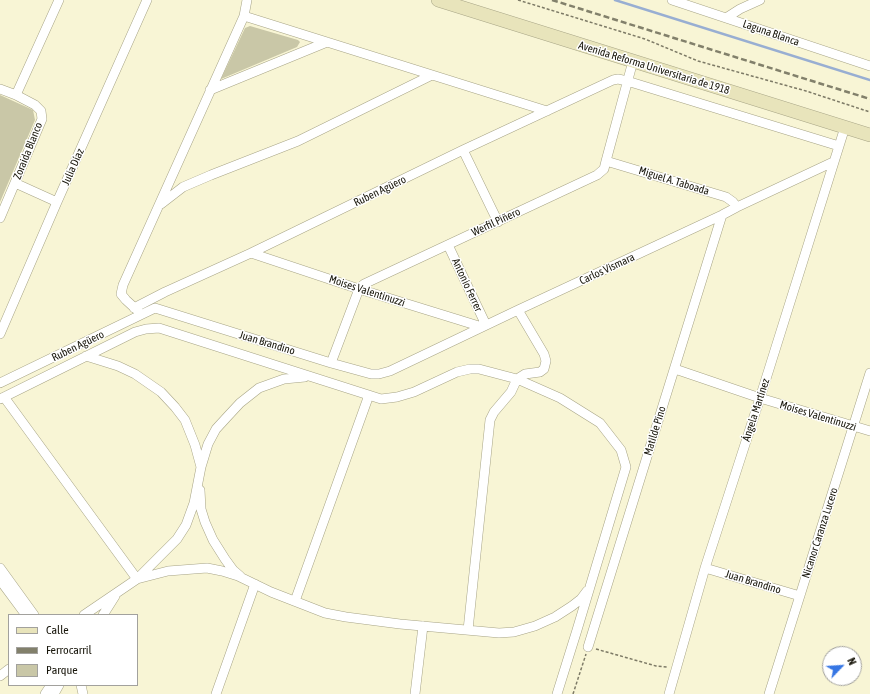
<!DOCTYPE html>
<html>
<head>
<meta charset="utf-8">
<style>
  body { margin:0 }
  #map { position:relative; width:870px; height:694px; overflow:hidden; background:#f8f5d5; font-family:"Asap Condensed",sans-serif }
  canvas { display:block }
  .legend { position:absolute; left:8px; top:614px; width:130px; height:72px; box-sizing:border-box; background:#fff; border:1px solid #a2a19d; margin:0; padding:5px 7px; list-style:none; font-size:12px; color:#17150a }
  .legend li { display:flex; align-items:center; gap:8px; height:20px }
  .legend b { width:20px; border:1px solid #a2a19d }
  .north { position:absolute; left:822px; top:646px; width:40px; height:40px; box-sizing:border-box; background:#fff; border:1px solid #a2a19d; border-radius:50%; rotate:65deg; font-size:11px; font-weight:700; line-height:16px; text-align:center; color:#17150a }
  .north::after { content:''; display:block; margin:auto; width:14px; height:18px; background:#3676e4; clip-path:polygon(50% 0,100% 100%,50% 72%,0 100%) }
</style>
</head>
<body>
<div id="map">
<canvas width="870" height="694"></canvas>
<ul class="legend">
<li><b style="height:5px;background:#e8e4bb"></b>Calle</li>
<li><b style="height:5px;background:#82806b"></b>Ferrocarril</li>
<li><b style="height:11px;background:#c9c7a7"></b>Parque</li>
</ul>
<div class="north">N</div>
</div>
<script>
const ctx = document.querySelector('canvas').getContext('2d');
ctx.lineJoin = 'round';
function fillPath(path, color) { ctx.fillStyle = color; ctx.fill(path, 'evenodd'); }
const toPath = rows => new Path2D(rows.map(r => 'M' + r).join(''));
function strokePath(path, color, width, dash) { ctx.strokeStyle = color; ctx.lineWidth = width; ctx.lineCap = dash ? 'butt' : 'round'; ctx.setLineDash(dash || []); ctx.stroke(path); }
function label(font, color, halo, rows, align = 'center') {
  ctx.font = font + ' "Asap Condensed",sans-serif'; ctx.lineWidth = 3; ctx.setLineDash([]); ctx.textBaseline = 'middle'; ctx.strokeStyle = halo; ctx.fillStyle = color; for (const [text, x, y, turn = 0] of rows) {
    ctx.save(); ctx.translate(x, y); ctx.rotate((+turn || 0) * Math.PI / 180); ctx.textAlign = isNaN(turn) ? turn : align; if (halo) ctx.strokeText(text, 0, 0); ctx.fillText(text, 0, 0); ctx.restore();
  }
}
fillPath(toPath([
  [250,26,298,40,300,42,297,47,221,79,245,28],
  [0,95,33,110,35,120,0,202]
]), '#c9c7a7');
strokePath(toPath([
  [615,0,870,80]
]), '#98aed2', 2.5);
const minor = toPath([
  [672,0,870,66],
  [244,16,547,111],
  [726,18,740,9,760,0],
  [0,89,16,95,35,105,41,111,42,119,0,218],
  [210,90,327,42],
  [16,95,59,0],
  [463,150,498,222],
  [606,161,726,197,733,202,737,207],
  [15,183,57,202],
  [161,204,183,187,211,175,298,141,432,75],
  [448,245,486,325],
  [251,253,359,289,482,327],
  [134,308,165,292,251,253,463,150,613,80,618,79,627,81,839,146],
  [138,311,126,300,121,294,123,285,244,16,247,0],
  [0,334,57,202,147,0],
  [86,356,118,366,135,374,161,392,175,407,185,420,195,445,201,467],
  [331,363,359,289,364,284,597,175,604,169,606,161,633,61],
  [675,369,760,398,870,431],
  [0,383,155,308,331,363,371,374,379,374,390,371,518,310,722,215,737,207,833,162],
  [4,397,137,579,168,571,207,568,222,571,238,576,271,592,325,613,346,617,400,624,499,633,514,632,535,626,555,617,572,606,581,599,587,591],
  [0,399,135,332,146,329,159,328,381,399,397,397,414,392,457,372,470,369,479,369,517,379,560,398,600,423,621,450,626,467,577,630,557,694],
  [200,490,201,509,205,522,213,540,225,559,233,570,240,576],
  [0,568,34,615],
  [705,568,800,596],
  [0,580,26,615],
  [295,601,369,395],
  [84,615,137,579,177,539,186,525,194,503,201,467,208,444,216,429,227,417,240,403,259,388,284,379,305,377],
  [103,615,115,596],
  [468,630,490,420,494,412,511,392,517,379,525,374,540,372,544,369,546,361,544,354,518,310],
  [588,647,722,215],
  [0,676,9,669],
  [81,685,83,694],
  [45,694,51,685],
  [54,694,59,685],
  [216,694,255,584],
  [415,694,423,626],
  [669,694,705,568,760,398,845,127],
  [769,694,870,373]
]);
const secondary = toPath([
  [438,0,870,135]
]);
strokePath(minor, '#a7a486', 10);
strokePath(secondary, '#a7a486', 14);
strokePath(toPath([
  [518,0,645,39,698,61,806,91,870,112],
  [596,649,656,666,668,667],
  [573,694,586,654]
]), '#7d7a66', 1.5, [3, 2]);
strokePath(minor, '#fff', 9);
strokePath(secondary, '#e8e4bb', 13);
strokePath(toPath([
  [552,0,870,99]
]), '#82806b', 2.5, [6, 3]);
label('11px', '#17150a', '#fff', [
  ["Laguna Blanca",771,33,19],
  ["Avenida Reforma Universitaria de 1918",654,68,17],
  ["Zoraida Blanco",28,151,-68],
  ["Julia Díaz",73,167,-66],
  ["Miguel A. Taboada",674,181,17],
  ["Ruben Agüero",380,191,-26],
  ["Werfil Piñero",496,222,-25],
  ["Carlos Vismara",607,269,-25],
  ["Antonio Ferrer",467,285,65],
  ["Moises Valentinuzzi",367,291,18],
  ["Juan Brandino",267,343,17],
  ["Ruben Agüero",78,346,-26],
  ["Ángela Martínez",756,410,-72],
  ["Moises Valentinuzzi",818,416,17],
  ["Matilde Pino",655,431,-73],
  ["Nicanor Caranza Lucero",820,533,-72],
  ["Juan Brandino",753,582,17]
]);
</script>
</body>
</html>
